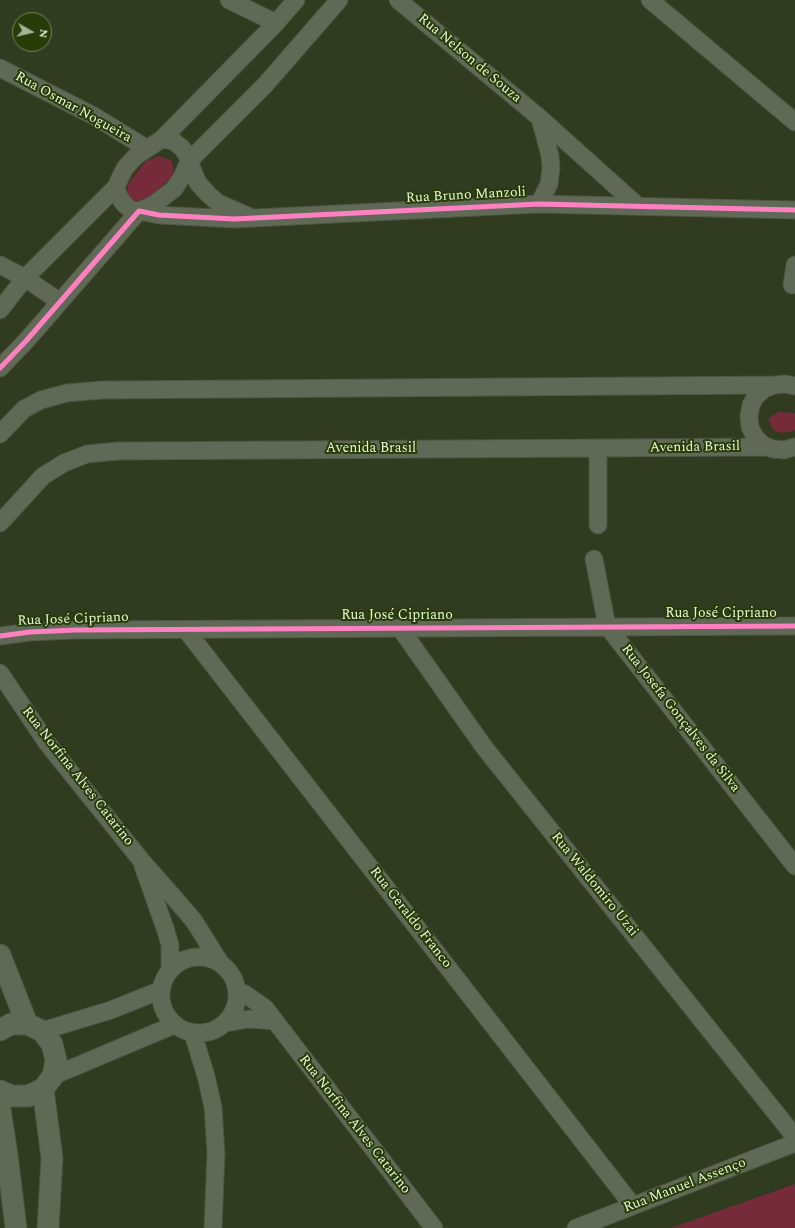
<!DOCTYPE html>
<html>
<head>
<meta charset="utf-8">
<style>
  body { margin:0 }
  #map { position:relative; width:795px; height:1228px; overflow:hidden; background:#303b20; font-family:Spectral,serif }
  canvas { display:block }
  .north { position:absolute; left:12px; top:12px; width:40px; height:40px; box-sizing:border-box; background:#273c08; border:1px solid #73865c; border-radius:50%; rotate:98deg; font-size:11px; font-weight:700; line-height:16px; text-align:center; color:#e6f4d9 }
  .north::after { content:''; display:block; margin:auto; width:14px; height:18px; background:#a6b398; clip-path:polygon(50% 0,100% 100%,50% 72%,0 100%) }
</style>
</head>
<body>
<div id="map">
<canvas width="795" height="1228"></canvas>
<div class="north">N</div>
</div>
<script>
const ctx = document.querySelector('canvas').getContext('2d');
ctx.lineJoin = 'round';
function fillPath(path, color) { ctx.fillStyle = color; ctx.fill(path, 'evenodd'); }
const toPath = rows => new Path2D(rows.map(r => 'M' + r).join(''));
function strokePath(path, color, width, dash) { ctx.strokeStyle = color; ctx.lineWidth = width; ctx.lineCap = dash ? 'butt' : 'round'; ctx.setLineDash(dash || []); ctx.stroke(path); }
function label(font, color, halo, rows, align = 'center') {
  ctx.font = font + ' Spectral,serif'; ctx.lineWidth = 4; ctx.setLineDash([]); ctx.textBaseline = 'middle'; ctx.strokeStyle = halo; ctx.fillStyle = color; for (const [text, x, y, turn = 0] of rows) {
    ctx.save(); ctx.translate(x, y); ctx.rotate((+turn || 0) * Math.PI / 180); ctx.textAlign = isNaN(turn) ? turn : align; if (halo) ctx.strokeText(text, 0, 0); ctx.fillText(text, 0, 0); ctx.restore();
  }
}
fillPath(toPath([
  [159,156,171,160,174,169,173,176,146,201,136,203,130,200,127,195,128,184,146,161],
  [778,412,795,413,795,429,794,431,781,433,773,430,768,419],
  [795,1184,795,1228,671,1228]
]), '#762b3b');
const minor = toPath([
  [229,0,276,23],
  [398,0,540,118,638,206],
  [650,0,795,122],
  [0,68,94,116,146,148],
  [162,139,173,141,181,147,186,153,189,161,182,177,174,189,153,205,139,211,131,210,125,205,119,197,116,187,120,178,125,168,136,156,162,139],
  [162,139,276,23,296,0],
  [539,204,549,184,551,168,550,156,540,118],
  [248,216,218,203,208,194,198,183,189,161,265,85,339,0],
  [0,265,25,278,60,302],
  [792,285,795,265],
  [0,310,25,278,116,187],
  [0,368,26,341,139,211,159,215,234,219,539,204,795,210],
  [795,386,785,384,774,385,764,389,756,396,751,405,749,416,750,427,755,437,763,445,773,449,784,450,795,447],
  [0,434,24,409,41,400,67,393,102,390,774,385],
  [598,449,598,525],
  [0,523,43,476,64,463,87,454,118,451,768,447],
  [594,559,607,626,795,866],
  [400,628,484,747,795,1137],
  [186,630,633,1206],
  [0,636,30,632,75,630,795,626],
  [0,673,47,743,141,860,177,901,194,921,221,964],
  [143,866,166,931,170,945,170,971],
  '161 995a38 38 0 1 1 76 0a38 38 0 1 1-76 0Z',
  [237,991,245,994,265,1008,434,1228],
  [226,1023,249,1019,275,1021],
  [42,1031,111,1010,161,990],
  [193,1034,206,1076,213,1107,216,1153,213,1228],
  [53,1076,174,1025],
  [576,1228,795,1143]
]);
const tertiary = toPath([
  [0,955,27,1024],
  [0,1030,11,1024,27,1024,42,1031,52,1044,56,1060,53,1076,43,1089,28,1096,12,1096,0,1091],
  [43,1089,52,1158,48,1228],
  [0,1109,7,1155,16,1228]
]);
strokePath(minor, '#4a543f', 19);
strokePath(tertiary, '#4a543f', 23);
strokePath(minor, '#606956', 17);
strokePath(tertiary, '#606956', 21);
strokePath(toPath([
  [0,368,26,341,139,211,159,215,234,219,539,204,795,210],
  [0,636,30,632,75,630,795,626]
]), '#ff80c0', 5);
label('14px', '#e6f4d9', '#273c08', [
  ["Rua Nelson de Souza",469,59,40],
  ["Rua Osmar Nogueira",73,108,29],
  ["Rua Bruno Manzoli",466,196,-3],
  ["Avenida Brasil",695,448,-1],
  ["Avenida Brasil",371,449],
  ["Rua José Cipriano",721,614],
  ["Rua José Cipriano",397,616],
  ["Rua José Cipriano",73,620,-2],
  ["Rua Josefa Gonçalves da Silva",680,719,52],
  ["Rua Norfina Alves Catarino",77,777,52],
  ["Rua Waldomiro Uzai",594,885,51],
  ["Rua Geraldo Franco",410,918,52],
  ["Rua Norfina Alves Catarino",354,1125,52],
  ["Rua Manuel Assenço",685,1186,-21]
]);
</script>
</body>
</html>
